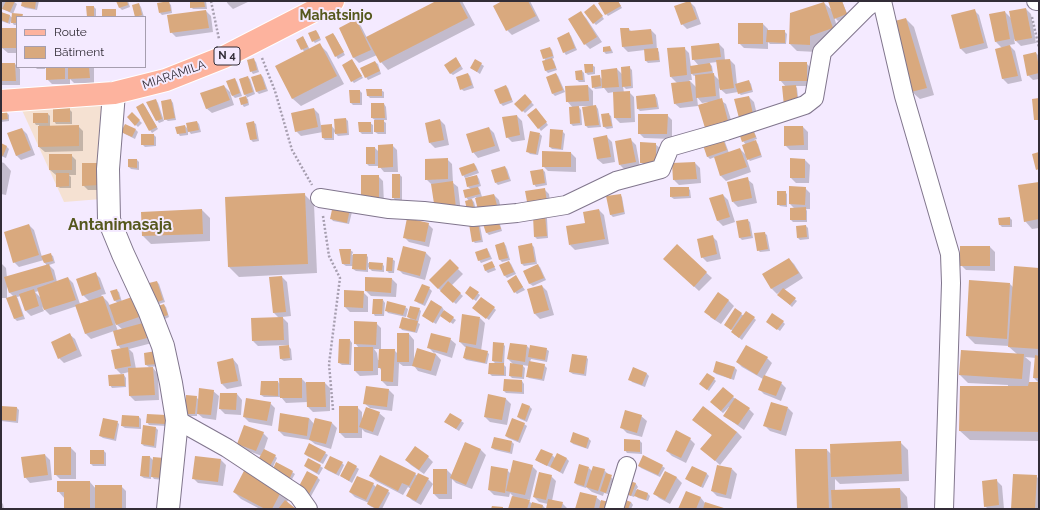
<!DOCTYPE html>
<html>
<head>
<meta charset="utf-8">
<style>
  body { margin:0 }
  #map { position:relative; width:1040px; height:510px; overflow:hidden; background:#f4eaff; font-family:Raleway,sans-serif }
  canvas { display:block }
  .frame { position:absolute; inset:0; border:2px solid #322d37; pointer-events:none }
  .legend { position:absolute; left:16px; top:16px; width:130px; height:52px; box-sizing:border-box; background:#f4eaff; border:1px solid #a69eaf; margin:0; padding:5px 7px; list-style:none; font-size:12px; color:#322d37 }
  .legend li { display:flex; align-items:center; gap:8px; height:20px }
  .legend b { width:20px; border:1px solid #a69eaf }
</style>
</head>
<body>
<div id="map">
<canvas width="1040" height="510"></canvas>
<div class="frame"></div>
<ul class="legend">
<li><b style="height:5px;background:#fdb39e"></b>Route</li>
<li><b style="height:11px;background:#d9a97e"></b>Bâtiment</li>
</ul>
</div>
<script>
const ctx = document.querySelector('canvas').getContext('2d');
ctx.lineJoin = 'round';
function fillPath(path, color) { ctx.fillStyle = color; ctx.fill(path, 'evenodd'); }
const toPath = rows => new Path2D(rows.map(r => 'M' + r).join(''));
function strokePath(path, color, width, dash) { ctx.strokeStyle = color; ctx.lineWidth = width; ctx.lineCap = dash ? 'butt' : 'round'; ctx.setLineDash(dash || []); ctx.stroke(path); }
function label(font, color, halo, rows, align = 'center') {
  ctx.font = font + ' Raleway,sans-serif'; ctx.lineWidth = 4; ctx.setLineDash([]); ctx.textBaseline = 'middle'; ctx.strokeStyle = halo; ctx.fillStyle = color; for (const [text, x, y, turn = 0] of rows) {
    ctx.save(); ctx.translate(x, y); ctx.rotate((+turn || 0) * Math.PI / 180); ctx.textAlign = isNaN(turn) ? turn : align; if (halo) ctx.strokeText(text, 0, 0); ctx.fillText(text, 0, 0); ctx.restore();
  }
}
fillPath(toPath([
  [101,102,101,199,64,202,21,108]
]), '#f5e1d2');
fillPath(toPath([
  [1,1,13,1,17,4,13,14,1,8],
  [23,1,39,1,37,10,25,8,22,6],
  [117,1,128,1,130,7,122,10,120,8],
  [191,1,206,1,207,9,193,9,191,7],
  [226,1,250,1,233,9,228,4],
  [438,1,462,1,475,25,388,70,381,62,377,55,359,63,354,58,340,28,356,21,361,26,367,38],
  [505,1,530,1,540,21,512,35,507,30],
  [604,1,618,1,622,8,608,16,606,14],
  [830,1,842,1,848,16,838,21,834,17,840,36,818,43,817,52,797,51,790,44,824,3,833,11],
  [168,2,171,5,172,13,162,15,160,13],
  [690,2,695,7,701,24,687,29,682,24],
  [139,4,141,7,144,17,137,17,136,16],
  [94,7,96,9,96,17,88,17],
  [596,8,604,19,596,25,594,23],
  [1026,9,1031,14,1036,43,1021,46,1014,39,1015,44,1009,45,1015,51,1022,81,1008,84,1003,79,1002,48,996,42,1005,12,1012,19],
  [974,10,979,15,988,48,966,54,961,49,953,16],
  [206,11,211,16,213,32,176,37,171,32],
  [1,12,10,16,13,18,22,15,24,17,17,17,17,25,14,25,11,21,10,24,1,21],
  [581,13,586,18,602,42,590,49,585,44],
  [906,19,914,27,934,95,920,99,912,92,892,23],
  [763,24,768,29,768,31,784,31,787,34,786,44,770,44,768,42,768,49,744,48,739,43],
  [17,29,17,53,8,53,2,48],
  [629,29,632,32,651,30,656,35,657,50,659,52,660,62,648,63,646,61,645,50,628,52,623,47],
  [316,31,318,33,321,40,315,43,313,41],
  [333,34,335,36,345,55,338,59,336,56],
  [569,34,571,36,577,50,566,55,564,52],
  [303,37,305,40,310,50,320,45,327,52,344,84,301,106,293,99,277,67,305,52,302,49],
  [719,44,724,49,725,60,730,60,735,65,737,85,749,81,751,84,753,92,741,95,738,92,726,94,719,88,720,100,726,104,733,126,709,102,702,103,697,97,698,106,680,108,674,103,677,83,671,77,684,48,689,53,691,67,699,66,693,59],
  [717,62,720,81,712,73,713,73,712,66,709,63],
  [691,73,694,76,696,75,697,88,689,80,692,80],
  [610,47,612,50,613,53,606,54,604,52],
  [550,48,552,50,554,58,552,59,554,61,557,70,548,73,546,71,543,62,546,61,544,58],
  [1036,53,1039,56,1039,79,1033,80,1028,75],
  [254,60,256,62,259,72,253,74,251,71],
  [475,60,484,66,480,74,471,68],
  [352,61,354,63,363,78,354,83,352,81],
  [458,61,463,69,453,75,450,73],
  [375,62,378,64,381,74,368,80,366,77],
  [806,63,811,68,811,86,795,86,797,88,799,106,786,87,780,80],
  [1,64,15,64,20,69,20,85,1,85],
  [592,65,595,67,595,74,588,75,586,73],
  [35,67,45,67,45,69,37,69],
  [47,67,94,67,94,83,74,83,70,79,70,84,52,84,47,79],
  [629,67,632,70,633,88,626,89,623,86,624,93,629,92,634,97,635,122,620,123,615,118,614,92,608,93,604,88,595,89,593,87,599,76,602,79,617,69,623,75],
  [582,71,584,73,585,82,579,82,577,80],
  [468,74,470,76,474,88,464,91,461,89],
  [556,74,558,76,565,92,555,96,553,94],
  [261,75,263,77,268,91,259,94,257,92,252,78],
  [247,77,250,79,255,94,246,98,248,99,249,105,244,107,242,104,240,99,247,97,245,95,240,79],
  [235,79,237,82,242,96,235,98,230,93,234,105,212,113,206,108,224,86,232,94],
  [506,86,508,88,513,102,503,106,501,104],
  [588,86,593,91,593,107,596,106,598,109,601,127,588,128,586,126,583,108,589,107,589,106,578,106,581,110,582,125,573,126,571,124,573,108,567,101],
  [367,90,381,90,384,92,384,98,370,98,368,96],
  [350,91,360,91,362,93,362,105,353,105,351,103],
  [655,95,657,98,659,109,640,111,638,109],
  [525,96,534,105,525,113,516,104],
  [749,97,754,102,758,119,745,122],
  [156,100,158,103,164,121,159,123,157,120],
  [171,100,173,103,176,120,168,121,165,119],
  [143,104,145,106,158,129,152,133,150,130],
  [384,104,386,107,387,120,382,120,386,123,386,134,378,134,375,132,375,120,372,118],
  [69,109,72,112,72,124,56,124,54,121],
  [314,109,319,114,321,126,331,125,335,130,346,119,348,121,349,135,338,136,334,132,334,140,325,140,323,138,323,132,301,136,296,131],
  [538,112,548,125,541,131,529,115],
  [1,113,7,113,9,115,9,121,1,122],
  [48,114,50,116,50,126,78,126,83,131,83,151,45,152,39,147,39,125,36,125,34,122],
  [132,114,142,123,138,127,128,117],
  [608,114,611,116,613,128,607,129,604,127],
  [667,115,672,120,672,139,644,138,639,133],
  [517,116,522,121,525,140,512,142,507,137,504,118],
  [440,120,445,125,449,145,435,148,430,143],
  [197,122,199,124,201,132,191,134,188,130,188,135,180,136,178,133,185,126,189,130],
  [253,122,256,124,259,141,253,142,251,140,247,123],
  [370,123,373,125,373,134,362,134,360,132],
  [803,127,808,132,808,150,790,150,785,145],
  [489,128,494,133,500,151,478,158,473,152],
  [22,129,27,134,35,155,21,160,16,155],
  [752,129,754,131,757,139,754,140,758,144,762,157,750,161,746,157,751,172,726,181,721,176,715,157,710,159,707,156,723,140,725,142,729,153,740,149,747,156,746,145,743,141],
  [136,130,138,132,135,139,125,134,122,132],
  [562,131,565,134,563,150,552,149,550,147],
  [540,134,542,136,538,155,530,154,527,151],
  [154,135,156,137,156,146,145,147,142,144],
  [607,137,612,142,615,162,603,164,597,159],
  [631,140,636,145,640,167,625,170,620,165],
  [655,144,661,149,660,168,646,167,641,162],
  [1,145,7,147,9,149,6,158,1,156],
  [392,145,397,150,398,172,384,172,379,166,369,166,367,164,375,148,379,152],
  [571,153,576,158,576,172,548,171,543,166],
  [71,155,76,160,76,175,69,175,71,177,71,188,60,188,57,186,57,175,56,175,50,170],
  [447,159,452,164,453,183,458,187,461,213,426,179],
  [137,160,139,162,139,170,131,169,129,167],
  [805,160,810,165,809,183,796,183,791,178],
  [1,162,4,163,11,171,6,195,1,194],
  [695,163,700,168,701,183,679,185,674,180],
  [83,164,104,190,88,190,83,185],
  [474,164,476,166,479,173,465,178,463,175],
  [505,167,507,169,511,181,498,185,496,183],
  [543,170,545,172,547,185,536,187,534,184],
  [400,175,402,177,402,200,395,200,393,197],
  [378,176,383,181,384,204,362,199],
  [477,176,479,179,481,186,478,187,480,190,482,197,494,195,499,200,502,214,480,213,476,197,471,199,474,202,477,214,469,201,466,197,471,189,468,187],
  [747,179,753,184,757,203,738,207,733,202],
  [1039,183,1039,228,1032,229,1025,221],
  [688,188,690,190,691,198,674,199,671,197],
  [805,188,810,193,810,209,806,209,807,211,807,222,793,222,791,220,795,209,790,204],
  [544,189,549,194,551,208,534,211],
  [785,192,787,194,787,207,780,206,778,204],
  [304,194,314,204,317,273,239,277,229,267],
  [620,195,622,197,625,214,613,217,610,214],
  [723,195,728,200,735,222,723,226,718,221,711,199],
  [334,206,352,212,349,224,333,221,331,218],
  [202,210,210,218,210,241,151,244,143,236,142,213],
  [599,210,604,215,609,244,575,250,570,245,586,224],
  [545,216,547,218,548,238,537,239,535,237],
  [1010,218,1012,220,1012,227,1002,227,1000,225],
  [747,220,750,222,753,238,742,240,740,238,737,222],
  [499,221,502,231,489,235,486,232],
  [477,223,480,226,483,242,475,243,473,241],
  [428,224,433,229,429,247,409,242,404,237],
  [29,225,34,230,42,257,50,254,53,256,55,263,49,265,54,270,57,282,68,278,73,283,80,304,89,301,83,295,95,273,100,278,106,294,101,295,108,302,110,306,118,303,114,300,116,290,119,292,122,302,132,299,144,323,142,323,148,329,152,343,129,349,133,353,136,369,153,368,158,374,159,400,135,401,130,396,129,372,121,374,116,369,121,349,118,345,114,331,91,339,86,334,77,306,50,315,42,307,44,311,31,316,26,311,21,296,17,297,18,299,25,319,17,321,15,319,8,299,14,297,10,293,7,284,7,298,1,298,1,263,6,268,7,278,47,266,45,263,44,260,19,267,14,262],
  [39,291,41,298,35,292],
  [115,323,122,329,118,331],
  [806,226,808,228,809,239,800,240,798,238],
  [764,233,767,235,770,251,760,252,758,250],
  [712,236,717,241,721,259,707,262,702,257],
  [504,243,506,246,510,260,502,262,500,260,496,245],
  [531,244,534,247,537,264,524,266,522,264,519,246],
  [677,246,712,278,699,291,670,264],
  [404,247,426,253,431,258,425,280,403,274,398,269],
  [990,247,995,252,995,271,966,270,961,265],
  [487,249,489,252,492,259,481,263,479,260],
  [350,250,353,252,352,255,366,255,368,257,368,263,382,264,384,266,384,272,372,271,368,267,368,272,356,271,353,269,354,266,346,266,343,264],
  [392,259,395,261,394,273,389,273,387,271],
  [789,259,794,264,803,278,784,290,797,301,792,307,781,297,781,291,777,294,772,289,763,274],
  [450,261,463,274,451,286,463,296,456,304,443,293,430,280],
  [492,262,496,270,488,273,486,271,484,266],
  [509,262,511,264,516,274,507,278,505,276,501,265],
  [537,265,540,267,546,280,533,286,530,284,524,271],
  [1039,269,1039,383,1034,378,1036,358,1025,357,1031,362,1029,383,1039,383,1039,441,970,440,960,431,1008,387,1008,385,968,383,960,375,962,351,1017,354,1009,347,1009,346,975,344,967,336,1010,284,1013,287],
  [281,276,287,282,291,316,282,317,288,323,289,345,258,346,253,341,279,318,274,313],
  [516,277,525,290,517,294,515,292],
  [392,279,397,284,396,297,371,296,366,291],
  [157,282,159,284,165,302,159,304,156,302],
  [542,286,547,291,554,315,540,319,535,314,528,290],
  [470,287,480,295,476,301,468,295],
  [429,288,432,291,425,306,418,303,416,301],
  [363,292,368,297,368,312,350,312,345,307],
  [718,294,729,301,734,306,721,324,710,317],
  [383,300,385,303,384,316,375,316,373,313],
  [432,302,442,307,444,310,443,311,456,320,453,324,441,315,436,324,423,316],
  [164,305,166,307,169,317,165,319,163,317],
  [405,307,408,309,406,317,388,313,386,310],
  [494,308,496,310,489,320,476,310],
  [419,309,421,311,418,323,420,324,417,333,402,330,400,327,412,321,408,317],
  [735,310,744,316,754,318,756,320,742,340,734,334,733,331,725,325],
  [480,318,485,323,481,351,487,352,489,354,487,364,466,360,464,358,466,347,465,347,460,342],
  [783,322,785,324,780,331,770,324],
  [376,323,381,328,381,350,394,350,398,354,409,334,414,340,414,361,435,354,428,347,450,339,456,344,452,358,434,352,441,360,436,376,418,371,414,366,403,366,399,363,398,386,387,386,382,381,382,371,378,366,378,375,360,376,355,371,359,348,355,343],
  [374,349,380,349,379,360,378,360,377,353],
  [69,334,75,339,82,356,64,363,59,358],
  [350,340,352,343,351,365,342,365,339,363],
  [503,344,505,346,504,365,506,367,506,376,492,376,489,373,496,364,493,361],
  [527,346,530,349,546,349,549,351,547,362,531,359,530,362,544,365,547,368,544,381,529,378,527,376,529,366,522,365,525,368,524,379,512,378,510,376,514,365,508,359],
  [289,347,291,349,292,360,284,361,281,359],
  [145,354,160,366,149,367,146,365],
  [586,357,588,359,586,376,573,374,570,372],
  [767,358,772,363,764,377,781,383,786,388,781,401,764,394,759,389,763,379,742,367,737,362],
  [233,359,238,365,242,386,227,389,222,384],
  [717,362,735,368,737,370,734,380,716,374,714,372],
  [634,369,647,374,649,376,645,387,632,382,630,379],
  [124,375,126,378,126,387,112,388,110,385],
  [302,379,306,383,325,383,330,388,330,411,313,412,308,407,308,402,286,403,281,397,264,397,261,395,278,382,281,385],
  [714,379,716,381,709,391,703,386],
  [505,380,522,381,524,384,524,394,506,393,504,391],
  [389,390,394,395,392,411,370,408,364,403],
  [213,391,219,396,216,420,203,418,197,413,197,416,188,416,186,414,196,397,199,400],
  [237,394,242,400,241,415,225,414,220,409],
  [489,395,506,399,511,404,507,425,490,422,485,417],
  [733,397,749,409,754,414,744,430,730,420,725,415,730,407,729,407,723,413,713,404],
  [270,403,275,408,272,426,249,422,244,417],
  [523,404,530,407,532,409,527,422,520,419,518,417],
  [1,407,17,408,19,410,18,423,1,421],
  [357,407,362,412,362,420,379,413,385,418,378,436,365,432,362,429,362,438,345,438,340,433],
  [788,408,793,413,786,436,770,431,765,426],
  [281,414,309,418,314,424,315,419,332,423,337,428,331,449,315,444,310,440,284,436,279,431],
  [123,416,139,417,141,419,141,429,125,428,122,426],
  [165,416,167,426,149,425,147,422],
  [641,416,647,421,642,437,627,433,622,428],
  [693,420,737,432,742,437,720,465,702,449,712,435],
  [461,421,464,423,459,431,445,422],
  [117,422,119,424,116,441,103,438,100,436],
  [524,424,527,426,520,443,508,438,506,436],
  [156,428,158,430,156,448,144,446,142,444],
  [263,433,268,438,264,450,275,456,277,458,273,467,292,472,295,474,291,481,262,462,262,456,243,449,238,444],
  [589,439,591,441,588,449,573,444,571,442],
  [690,439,695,444,686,463,672,456,667,451],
  [640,441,642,443,642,454,627,453,625,450],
  [512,442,514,444,512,454,495,450,492,448],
  [900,442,908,450,909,481,840,484,835,479,835,491,900,489,907,497,908,509,798,509,827,450,831,454],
  [465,443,481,450,486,455,472,489,456,483,452,479,452,499,439,499,434,494,434,470,447,470,452,475],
  [71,448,76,453,76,479,60,479,55,474],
  [103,450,106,453,106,466,93,466,91,464],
  [325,453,328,455,323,464,307,456,305,454],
  [45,455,50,460,52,480,30,483,25,477],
  [552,455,556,459,558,455,567,459,569,461,563,474,554,469,551,466,550,467,539,462,536,460],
  [143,457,150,457,153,460,164,480,154,479,151,475,151,479,144,478,141,476],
  [428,457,433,462,424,474,411,465,406,460],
  [221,460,226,465,223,486,198,483,193,478],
  [342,463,344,465,339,476,327,470,325,468],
  [305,466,320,466,323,468,319,475,307,468],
  [532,466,537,471,530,500,527,499,531,503,543,506,546,509,509,509,513,496,510,493,509,497,494,495,489,490,507,470,511,474],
  [639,466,662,466,665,468,660,477,641,468],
  [356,467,359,469,352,483,344,478,341,476],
  [693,467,707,474,709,476,703,488,689,481,687,479],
  [589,468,592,471,604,470,613,479,608,494,604,493,603,496,592,492,586,487,586,488,577,485,575,483],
  [732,469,737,474,731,499,717,496,712,491],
  [665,472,677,478,682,483,670,504,659,498,654,493],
  [415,474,418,476,428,479,433,484,421,505,412,500,407,495,411,489,408,487,403,495,376,481,370,476],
  [551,476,556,481,552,501,562,503,567,508,567,509,547,509,548,504,539,502,534,497],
  [1036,476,1039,479,1039,509,1012,509],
  [317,477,320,480,310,498,300,492],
  [628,481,636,484,638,487,636,490,648,494,650,496,648,501,638,498,635,495,634,497,626,494],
  [997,481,1002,486,1004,509,988,509,985,506],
  [90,482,96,489,121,486,126,491,126,509,65,509,65,499,58,491],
  [373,484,377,488,388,491,390,493,382,509,376,509,370,506,368,504,369,503,355,497,350,492],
  [283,487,291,495,287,502,295,509,260,509,241,499,234,492],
  [687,492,701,498,705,503,724,509,679,509],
  [596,497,610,509,576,509],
  [1,502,3,504,4,509,1,509],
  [631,502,633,505,631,509,620,509]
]), '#0003');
fillPath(toPath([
  [6,1,15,1,10,12,2,9],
  [22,1,36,1,35,9,21,6],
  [116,1,127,1,128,5,119,8],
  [169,1,171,11,159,13,157,3],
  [190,1,204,1,205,7,190,8],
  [436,1,459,1,468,18,380,63,366,37],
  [502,1,528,1,536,16,506,31,493,6],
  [602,1,618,1,621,6,605,15,598,3],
  [689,1,690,1,697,19,681,25,674,6],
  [828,1,842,1,847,14,834,19],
  [824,2,833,28,810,36,810,45,789,44,790,13],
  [139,3,142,15,135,17,132,5],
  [594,4,603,16,593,24,584,12],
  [86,6,94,6,94,17,87,17],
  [1026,8,1032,38,1015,41,1009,11],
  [102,9,116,9,116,17,102,17],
  [975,9,984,43,960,49,951,15],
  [206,10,209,28,170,33,167,15],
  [581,11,597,37,584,45,568,19],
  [1005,11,1010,39,995,42,989,14],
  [1,12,10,15,8,23,1,20],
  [12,13,23,14,22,17,17,17,17,23,11,23],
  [906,18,927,88,911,92,891,22],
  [356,19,371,50,353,58,339,28],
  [738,23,763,23,763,44,738,44],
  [1,28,17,28,17,48,1,48],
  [620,28,629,28,629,31,651,29,653,44,622,47],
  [316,30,320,38,312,42,308,33],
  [767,30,785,30,785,43,766,42],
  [569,32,575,48,563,53,557,38],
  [333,33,344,52,335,57,325,37],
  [303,36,308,47,301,50,296,40],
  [320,43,337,76,292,99,275,66],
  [719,43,721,57,692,60,691,46],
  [1010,45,1018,76,1002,79,995,49],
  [610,46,611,51,603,52,603,47],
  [550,47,553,56,543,59,540,50],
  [685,47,687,75,670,77,667,48],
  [658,48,659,60,645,61,644,49],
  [1036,52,1039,67,1039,73,1027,76,1023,55],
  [456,57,461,66,450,74,444,65],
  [254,58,257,70,250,72,247,60],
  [552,58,556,68,545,71,542,61],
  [352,59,362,76,351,82,342,65],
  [475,59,482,63,477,72,470,68],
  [730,59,734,88,720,90,716,60],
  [375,61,380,71,365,78,360,68],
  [779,62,807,62,807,81,779,81],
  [1,63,15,63,16,81,1,81],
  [710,63,712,71,691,74,690,66],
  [584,64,593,64,593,72,585,73],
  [630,66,631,86,622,87,621,67],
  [46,67,65,67,65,79,46,80],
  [68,67,89,67,90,78,68,79],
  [617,68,619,87,602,88,601,70],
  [582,70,583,80,576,80,575,71],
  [468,73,472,85,460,90,456,77],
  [556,73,563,90,552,94,546,77],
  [714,73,716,96,696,98,695,75],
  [261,74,266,89,256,92,251,77],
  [600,75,601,86,592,88,591,76],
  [248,76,253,92,244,95,239,79],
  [235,78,240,93,232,96,226,81],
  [749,80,752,90,738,94,735,84],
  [690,81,693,101,674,104,671,83],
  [224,85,230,100,206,109,200,93],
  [506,85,512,100,500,104,494,90],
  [588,85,589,101,566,102,565,86],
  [796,85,798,104,784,106,782,86],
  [366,89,382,89,382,96,367,96],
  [349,90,360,90,360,103,350,103],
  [630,91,631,118,614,118,613,92],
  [525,94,532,102,522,112,514,104],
  [655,94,657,107,637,109,636,96],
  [246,96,248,103,241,105,239,98],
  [749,96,753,114,739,118,734,99],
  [722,98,728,121,705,128,698,105],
  [1039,98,1039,120,1034,120,1032,99],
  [156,99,162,119,156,121,146,102],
  [171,99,175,118,164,120,161,101],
  [143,103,157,127,149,131,136,107],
  [371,103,384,103,385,118,371,118],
  [596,105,599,125,585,126,582,107],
  [579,106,580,123,570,124,569,107],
  [53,108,70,108,70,122,53,122],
  [314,108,318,127,295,132,291,113],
  [536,108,547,122,538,129,527,115],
  [1,112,7,112,8,119,1,120],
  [132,112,140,120,135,126,127,117],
  [33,113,48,113,48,123,33,123],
  [609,113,612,126,603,127,601,114],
  [638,114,668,114,667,134,638,134],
  [517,115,520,135,506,138,502,117],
  [346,118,347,133,335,134,334,119],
  [440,119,444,140,429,143,425,123],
  [374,120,384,120,384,132,374,132],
  [197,121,199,130,188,132,186,123],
  [254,121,257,139,250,140,246,123],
  [358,122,371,122,371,132,359,132],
  [125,124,136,129,132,137,121,132],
  [332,124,332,138,322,138,321,125],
  [79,125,79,146,38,147,38,126],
  [185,125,186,133,177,134,175,127],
  [784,126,803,126,804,145,784,146],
  [489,127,495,146,472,153,466,134],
  [22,128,31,150,16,156,7,133],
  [752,128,756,137,742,142,739,133],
  [550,129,563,130,561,149,549,147],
  [530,131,540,133,536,154,526,152],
  [141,134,154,134,154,145,141,145],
  [607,135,611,157,597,159,593,138],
  [631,138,636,162,619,165,615,141],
  [723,139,727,150,707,157,703,145],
  [756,140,761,155,747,160,742,145],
  [640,142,656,143,656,163,640,163],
  [1,143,7,146,3,156,1,155],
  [393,144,393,167,378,168,378,145],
  [366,147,375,147,375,164,366,164],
  [740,148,747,167,720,176,714,157],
  [542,151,571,152,571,167,542,167],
  [1039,152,1039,169,1036,170,1032,154],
  [49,154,72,154,72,170,49,170],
  [448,158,448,179,425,180,425,159],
  [790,158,805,159,805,178,790,178],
  [128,159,137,159,137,168,128,167],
  [695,162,697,179,673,180,672,163],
  [82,163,99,163,99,185,82,186],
  [474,163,477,170,462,176,459,168],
  [505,166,509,179,495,183,491,170],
  [543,169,545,183,533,185,530,171],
  [56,173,69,173,69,186,56,187],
  [392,174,400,174,400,198,392,198],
  [361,175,379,175,379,199,361,199],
  [477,175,479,184,467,187,465,178],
  [748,177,752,198,732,202,727,182],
  [453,181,456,208,435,210,431,184],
  [1039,182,1039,219,1024,222,1018,185],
  [789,186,806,187,805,205,789,204],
  [478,187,480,194,465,198,463,190],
  [670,187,689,187,689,196,670,197],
  [545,188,547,203,528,207,525,191],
  [777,191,786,191,786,205,777,205],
  [305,193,308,264,228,267,225,197],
  [494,194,498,209,479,214,475,198],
  [621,194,624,212,610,215,606,196],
  [723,194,730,217,717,221,709,198],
  [472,199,475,212,468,214,465,201],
  [333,205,350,209,347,223,330,219],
  [806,207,806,220,790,220,790,208],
  [202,209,203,234,142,236,141,212],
  [599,209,605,239,569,245,566,226,585,223,583,212],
  [545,215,547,236,534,237,533,216],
  [1010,217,1010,225,999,225,998,218],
  [407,218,429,223,425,242,403,238],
  [497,218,501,229,486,233,482,221],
  [748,219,751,236,739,238,736,221],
  [478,222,481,240,472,242,469,224],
  [29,224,39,255,13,263,4,232],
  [806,225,807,237,797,238,796,226],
  [765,232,768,249,757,251,754,233],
  [713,235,717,254,701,258,697,239],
  [504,242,508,258,499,260,495,245],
  [532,243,535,262,521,264,518,246],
  [677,244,707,272,694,287,663,259],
  [403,246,426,252,420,276,397,270],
  [960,246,990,246,990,266,960,266],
  [487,248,490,257,478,261,475,252],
  [339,249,351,249,350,264,342,264],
  [51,253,53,261,44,263,41,256],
  [353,254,367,254,366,270,352,269],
  [387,257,393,258,392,271,386,271],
  [789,258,799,273,771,289,762,274],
  [450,259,459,268,438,289,429,280],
  [492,261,495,267,485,271,483,265],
  [509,261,514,272,504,276,499,265],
  [369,262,383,263,382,270,369,269],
  [49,264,54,280,9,293,4,277],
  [538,264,544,278,529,284,523,271],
  [1014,266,1039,268,1039,349,1008,347],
  [96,272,101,289,82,296,76,279],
  [516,275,523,287,514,293,507,281],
  [282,276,286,312,273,313,269,277],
  [68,277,76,300,44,310,37,288],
  [365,277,392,278,391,293,365,291],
  [969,280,1010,283,1007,339,966,336],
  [157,281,163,300,155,303,149,283],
  [448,281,461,293,453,303,440,291],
  [422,284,430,287,423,304,414,301],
  [542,285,549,310,534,314,527,289],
  [470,286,479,292,473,300,465,293],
  [783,288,796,298,790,305,777,295],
  [34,289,39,306,25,311,19,294],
  [117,289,120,299,114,301,110,291],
  [344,290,364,291,363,308,344,307],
  [718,292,729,300,715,320,704,312],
  [16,295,23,316,14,319,6,298],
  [103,296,113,325,85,334,75,305],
  [132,297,139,317,116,325,109,305],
  [481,297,495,307,486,319,472,308],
  [373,299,383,299,382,314,372,314],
  [431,300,442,307,433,323,422,316],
  [387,301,406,306,403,315,385,311],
  [164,304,168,315,162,317,158,306],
  [410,306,420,308,416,320,407,317],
  [735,308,742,313,731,330,724,325],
  [444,310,454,317,450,323,440,316],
  [746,311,755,317,739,338,731,332],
  [772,313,784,321,777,330,766,322],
  [462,314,480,317,476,345,459,342],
  [283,317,284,340,252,341,251,318],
  [402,317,418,321,415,332,399,328],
  [354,321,377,322,376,345,354,344],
  [143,323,147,338,117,346,113,331],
  [70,333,77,350,58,359,51,342],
  [397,333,409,333,409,362,397,362],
  [431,333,451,338,447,353,427,348],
  [339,339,350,339,349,364,338,363],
  [493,342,504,343,502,362,492,361],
  [510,343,527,345,525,362,507,359],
  [289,345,290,358,280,359,279,346],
  [530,345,547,348,545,360,528,357],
  [746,345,768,357,757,375,736,362],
  [466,346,488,351,485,363,463,358],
  [128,347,131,366,115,369,111,350],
  [354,347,373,347,373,371,354,371],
  [417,348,436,354,431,371,412,366],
  [379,349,395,349,393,382,381,381,381,368,378,368],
  [961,350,1024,354,1022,379,959,375],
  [156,351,158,364,145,365,144,353],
  [572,354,587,356,584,374,569,372],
  [1035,355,1039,356,1039,378,1033,378],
  [233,358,238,381,221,384,217,362],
  [529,361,545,364,542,379,526,377],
  [716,361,735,367,731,379,713,372],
  [489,363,504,363,504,375,488,374],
  [510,363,523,365,522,377,509,376],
  [153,367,155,395,129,396,128,368],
  [633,367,647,373,642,385,628,380],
  [707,373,715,378,707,390,699,384],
  [124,374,125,386,109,386,108,375],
  [764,375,782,382,776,396,758,390],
  [279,378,302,378,302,398,280,398],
  [504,379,522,380,522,392,503,391],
  [261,381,278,381,278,396,260,395],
  [306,382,325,382,326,407,307,407],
  [1029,382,1039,382,1039,432,959,431,960,386,1028,386],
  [366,386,389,389,387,407,363,404],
  [723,387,734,396,721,411,710,402],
  [199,388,214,390,211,415,197,414],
  [220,393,237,393,236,410,219,409],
  [488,394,506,398,502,420,484,417],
  [186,395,197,396,195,414,185,414],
  [246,398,271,402,267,421,243,417],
  [735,398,750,408,738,425,723,416],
  [771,402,788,407,781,431,763,426],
  [522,403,530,406,525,420,517,417],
  [1,406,17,407,16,421,1,420],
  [339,406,358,406,358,433,339,433],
  [703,406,737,432,715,461,700,449,712,435,692,420],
  [366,407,380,412,373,432,359,427],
  [625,410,642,415,637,433,620,428],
  [280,413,309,418,307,436,278,431],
  [450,413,462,420,456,429,444,422],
  [147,414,166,415,165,424,146,423],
  [122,415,139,416,139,427,121,426],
  [103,418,118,421,114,439,99,436],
  [315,418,332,422,326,444,309,440],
  [512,418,525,423,518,441,505,436],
  [143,425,156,427,154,446,141,444],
  [244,425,264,432,256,451,237,444],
  [676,430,691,438,681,458,666,451],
  [573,432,589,438,586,448,570,442],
  [494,437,512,441,510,452,491,448],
  [624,439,640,440,640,452,624,451],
  [901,441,902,474,831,477,830,444],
  [465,442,481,449,466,485,450,478],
  [309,443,326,452,320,462,304,454],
  [415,446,429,456,419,470,405,460],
  [54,447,71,447,71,475,54,475],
  [264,449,276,455,270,466,258,460],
  [541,449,553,454,547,466,535,460],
  [795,449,827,449,829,509,797,509],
  [90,450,104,450,104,464,90,464],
  [557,453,567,458,560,472,550,467],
  [45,454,48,475,24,478,21,457],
  [380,455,416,473,409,486,402,483,398,491,369,476],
  [643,455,663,465,658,475,638,466],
  [142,456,150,456,149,477,140,476],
  [195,456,221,459,218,482,192,479],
  [330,456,343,462,336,474,324,468],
  [153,457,164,458,162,478,151,477],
  [308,458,321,465,317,473,304,466],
  [513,460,533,465,525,495,506,491],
  [348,461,357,466,349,481,340,476],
  [276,462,293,471,289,480,272,471],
  [579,464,589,467,584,486,574,483],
  [717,465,732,468,726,495,711,491],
  [491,466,508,469,505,493,488,490],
  [593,466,605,469,598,491,586,487],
  [692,466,707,473,701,487,685,479],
  [246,467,284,486,272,509,265,509,233,492],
  [433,469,447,469,447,494,433,494],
  [307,471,318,477,308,496,297,490],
  [665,471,677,477,665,500,653,494],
  [539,472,552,475,546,500,533,497],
  [418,473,429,478,416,501,406,496],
  [606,473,612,475,606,493,600,491],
  [1013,474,1037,475,1035,509,1011,509],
  [357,476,374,483,366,500,349,492],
  [997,479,999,505,984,507,982,481],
  [627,480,636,483,631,496,622,492],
  [57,481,90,481,90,509,64,509,64,492,57,492],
  [377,484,389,490,378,509,377,509,367,504],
  [95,485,122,485,122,509,95,509],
  [900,488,901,509,832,509,831,490],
  [637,489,648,493,646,500,634,496],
  [686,491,701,497,696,509,678,509],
  [580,492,597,496,594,509,575,509],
  [512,496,530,500,527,509,508,509],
  [548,499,563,502,561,509,546,509],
  [623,499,631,502,628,509,619,509],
  [285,500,296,509,278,509],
  [601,500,609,502,608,509,599,509],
  [532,502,543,505,542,509,530,509],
  [705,502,727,509,703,509],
  [492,506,503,507,503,509,491,509]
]), '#d9a97e');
const minor = toPath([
  [882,1,904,96,950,254,951,283,944,509],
  [1036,1,1039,1],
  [320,198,389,209,424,211,473,217,517,213,566,205,616,181,661,169,670,147,726,131,805,105,814,98,822,52,867,7,875,1],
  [177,420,227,448,298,495,308,509],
  [614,509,627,466]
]);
const tertiary = toPath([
  [114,93,108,169,109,220,123,254,149,310,163,346,171,383,177,420,168,509]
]);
const primary = toPath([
  [1,101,114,93,166,80,224,57,333,1]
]);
strokePath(minor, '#81768d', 20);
strokePath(tertiary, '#81768d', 24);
strokePath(primary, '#fff', 24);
strokePath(toPath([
  [211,1,219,39],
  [1032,17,1039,48],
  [262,58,275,91,292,150,312,185],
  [323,216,329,256,340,278,329,364,333,410]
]), '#a69eaf', 2.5, [2, 2]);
strokePath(minor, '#fff', 18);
strokePath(tertiary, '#fff', 22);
strokePath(primary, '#fdb39e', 22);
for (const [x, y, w] of [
  [227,56,26]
]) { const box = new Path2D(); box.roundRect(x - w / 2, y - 9, w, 18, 3); ctx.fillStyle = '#f4eaff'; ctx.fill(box); strokePath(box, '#322d37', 1); }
label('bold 11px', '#322d37', null, [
  ["N 4",227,56]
]);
label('12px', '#322d37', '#f4eaff', [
  ["MIARAMILA",174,75,-19]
]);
label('bold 14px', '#55581d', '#f4eaff', [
  ["Mahatsinjo",336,16]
]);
label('bold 16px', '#55581d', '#f4eaff', [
  ["Antanimasaja",120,225]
]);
</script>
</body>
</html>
